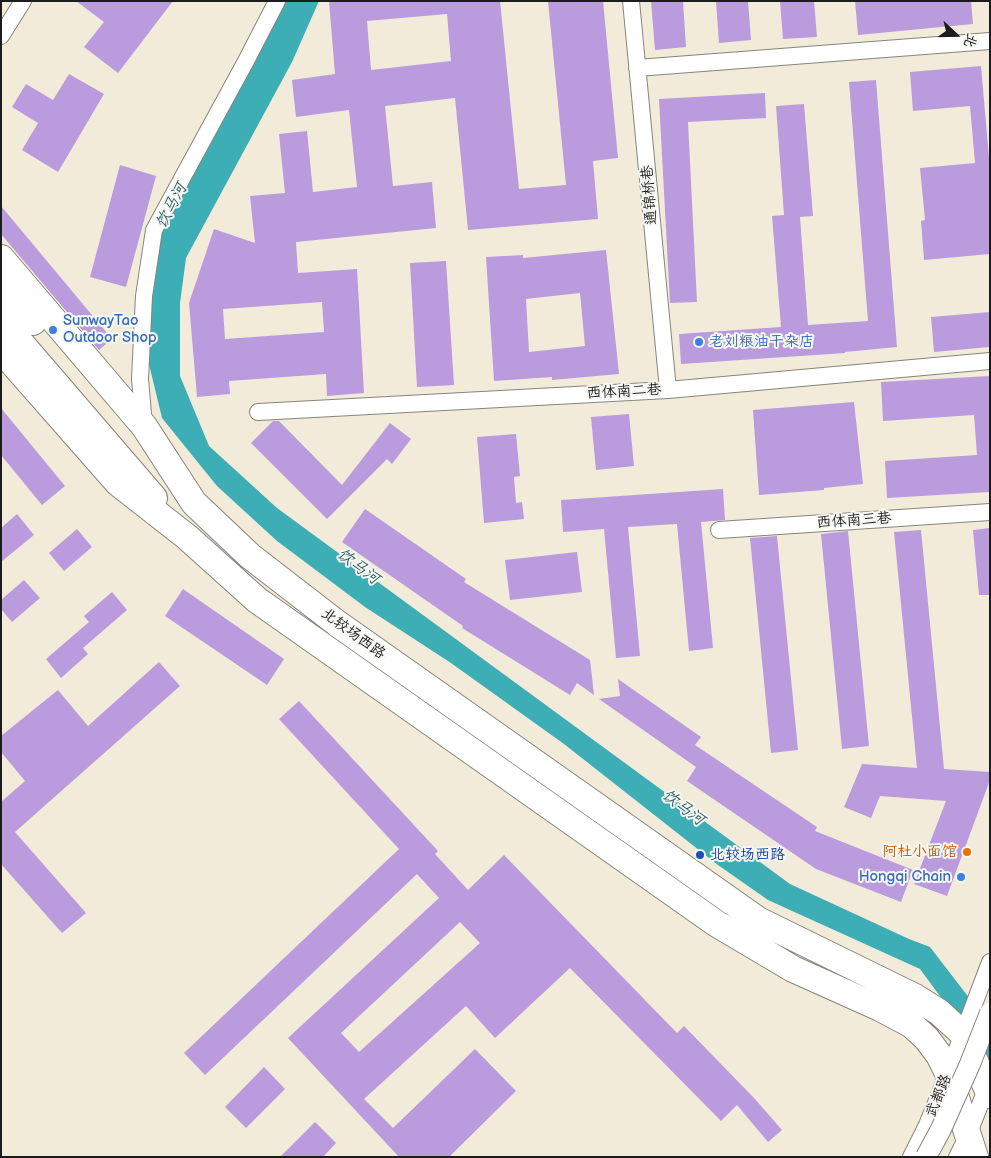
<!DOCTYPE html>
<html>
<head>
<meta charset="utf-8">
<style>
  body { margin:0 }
  #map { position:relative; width:991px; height:1158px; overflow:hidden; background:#f2ebd9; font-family:"Balsamiq Sans","LXGW WenKai TC",sans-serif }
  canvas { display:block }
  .frame { position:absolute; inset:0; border:2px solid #1c1c1c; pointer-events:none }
  .north { position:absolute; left:931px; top:10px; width:50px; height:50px; -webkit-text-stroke:4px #f6f6f2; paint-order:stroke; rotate:111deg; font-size:14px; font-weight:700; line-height:20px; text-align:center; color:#1c1c1c }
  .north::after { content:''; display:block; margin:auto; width:18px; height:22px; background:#1c1c1c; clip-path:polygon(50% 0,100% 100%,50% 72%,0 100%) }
</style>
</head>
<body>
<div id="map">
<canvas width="991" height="1158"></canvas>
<div class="frame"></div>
<div class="north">北</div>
</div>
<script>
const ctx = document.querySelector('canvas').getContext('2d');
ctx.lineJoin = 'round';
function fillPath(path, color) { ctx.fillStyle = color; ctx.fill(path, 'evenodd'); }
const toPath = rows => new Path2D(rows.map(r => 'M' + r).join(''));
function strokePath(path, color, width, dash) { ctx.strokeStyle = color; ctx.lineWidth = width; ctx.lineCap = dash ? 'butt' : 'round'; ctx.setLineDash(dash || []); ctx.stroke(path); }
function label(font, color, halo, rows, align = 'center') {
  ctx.font = font + ' "Balsamiq Sans","LXGW WenKai TC",sans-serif'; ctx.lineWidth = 4; ctx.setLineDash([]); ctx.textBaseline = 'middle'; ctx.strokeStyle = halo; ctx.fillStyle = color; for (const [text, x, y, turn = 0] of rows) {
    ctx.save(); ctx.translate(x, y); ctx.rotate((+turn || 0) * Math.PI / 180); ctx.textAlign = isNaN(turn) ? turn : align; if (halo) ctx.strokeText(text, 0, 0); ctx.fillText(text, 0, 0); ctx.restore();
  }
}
fillPath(toPath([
  [284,1,319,1,292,62,186,258,180,303,180,376,209,446,277,508,790,884,909,939,930,947,990,1025,990,1064,920,969,768,900,718,865,564,744,451,663,365,607,277,541,217,486,162,418,147,356,148,281,161,225,250,71]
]), '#3daeb5');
fillPath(toPath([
  [76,1,173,1,118,73,84,47,104,22],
  [329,1,500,1,519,189,566,185,548,1,603,1,618,158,593,161,598,219,468,230,455,98,385,106,393,186,432,182,436,228,296,242,298,273,357,269,364,393,327,396,326,374,229,381,230,394,197,397,189,303,214,229,255,243,250,196,285,193,279,134,307,131,313,192,357,187,349,110,296,117,292,80,335,74],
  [447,14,451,61,371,70,367,21],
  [322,302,324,332,225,339,223,309],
  [651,1,683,1,686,47,655,50],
  [716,1,748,1,751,40,719,43],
  [780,1,814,1,817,37,783,39],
  [855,1,971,1,973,24,858,35],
  [981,66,990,169,990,254,924,260,921,221,925,220,920,168,975,163,970,106,913,111,910,72],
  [69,74,104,94,58,172,22,150,38,123,12,107,26,84,53,100],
  [876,80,897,347,845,352,845,353,681,364,679,334,781,327,772,216,784,215,776,106,804,104,813,216,800,217,808,325,868,321,849,82],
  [765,93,766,118,688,122,697,302,670,303,659,99],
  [120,165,156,176,126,287,90,277],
  [1,206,112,339,99,350,1,234],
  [606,250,619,374,552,380,552,377,494,381,486,257,523,255,523,258],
  [580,293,585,346,529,352,526,299],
  [446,261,454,385,417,387,410,263],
  [990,312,990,347,934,352,931,317],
  [990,376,990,492,887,498,885,461,977,455,974,415,883,421,881,382],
  [854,402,863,484,824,488,824,490,759,495,753,410],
  [1,408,65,486,42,505,1,455],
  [629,414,634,466,596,470,591,417],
  [273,421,279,421,342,485,390,423,411,439,392,464,387,459,327,519,251,443],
  [516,434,520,476,514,477,516,503,522,502,524,519,484,523,477,437],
  [723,489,725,520,701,522,713,648,689,651,677,524,628,527,640,656,616,658,604,529,563,532,561,500],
  [365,509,466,579,464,582,590,660,594,695,577,683,570,695,462,628,463,626,342,542],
  [17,514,34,535,1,562,1,528],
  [990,528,990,595,979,595,973,530],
  [77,529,92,547,64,571,49,553],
  [921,530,944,769,990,772,990,780,947,896,914,884,946,801,880,796,871,818,844,807,862,764,917,768,894,532],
  [848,531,869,746,842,749,821,534],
  [777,536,798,750,771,753,750,538],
  [577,552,582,592,510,600,505,560],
  [24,580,40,598,12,622,1,609,1,600],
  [183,589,284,659,267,685,165,616],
  [112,592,127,610,83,648,88,654,61,678,46,659,89,622,84,616],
  [159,662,180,686,15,832,86,913,62,933,1,864,1,802,25,781,1,752,1,736,58,690,88,726],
  [618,679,701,737,695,745,817,827,815,831,913,870,901,902,816,869,687,781,696,767,599,699,620,696],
  [299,701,438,851,435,854,468,890,504,855,677,1033,684,1026,754,1098,782,1130,768,1142,737,1105,721,1121,570,968,495,1038,466,1006,364,1099,393,1128,475,1049,516,1091,449,1157,399,1157,288,1038,439,898,417,874,205,1075,184,1053,399,849,279,719],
  [460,922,480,943,359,1052,341,1033],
  [264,1067,285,1089,246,1128,225,1107],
  [315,1122,336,1143,323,1157,280,1157]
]), '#ba9bdd');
const minor = toPath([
  [631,1,668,390],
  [1,36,23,1],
  [637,68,990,41],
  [258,412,668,390,990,361],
  [144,425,140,379,144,296,154,230,246,61,277,1],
  [719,530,990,512],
  [911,1157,927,1125,948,1073,990,962],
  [957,1157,968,1135,989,1082]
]);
const primary = toPath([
  [1,258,144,426,194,503,250,556,338,624,758,920,915,997,939,1012,963,1034,990,1095],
  [1,287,33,322],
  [1,320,154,498],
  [1,350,118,483,187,537,257,600,717,924,793,969,880,1008,912,1025,927,1039,939,1055,948,1073,975,1157]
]);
strokePath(minor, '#87847a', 18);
strokePath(primary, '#87847a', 28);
strokePath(minor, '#fff', 16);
strokePath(primary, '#fff', 26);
const tertiaryBridge = toPath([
  [926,1157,941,1129,970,1064,990,1013]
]);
strokePath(tertiaryBridge, '#87847a', 22, []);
strokePath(tertiaryBridge, '#fff', 20);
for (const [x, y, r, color] of [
  [53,330,5,"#3f7fe0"],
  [699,342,5,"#3f7fe0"],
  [967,852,5,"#e8710a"],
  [700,855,5,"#1a4fb4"],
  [961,877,5,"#3f7fe0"]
]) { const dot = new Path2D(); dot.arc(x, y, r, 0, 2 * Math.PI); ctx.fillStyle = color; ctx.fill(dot); strokePath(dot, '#f6f6f2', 2); }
label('15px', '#1c1c1c', '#f6f6f2', [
  ["通锦桥巷",650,195,-95],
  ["西体南二巷",624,392,-3],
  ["西体南三巷",854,521,-4],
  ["北较场西路",353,634,36],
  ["武都路",939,1096,-68]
]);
label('15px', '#366cbe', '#f6f6f2', [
  ["SunwayTao",63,321],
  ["Outdoor Shop",63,338],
  ["老刘粮油干杂店",709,342],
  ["Hongqi Chain",951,877,"right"]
], 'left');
label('15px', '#c56008', '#f6f6f2', [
  ["阿杜小面馆",957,852]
], 'right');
label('15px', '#164399', '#f6f6f2', [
  ["北较场西路",710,855]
], 'left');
label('italic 16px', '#2b5e61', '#f6f6f2', [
  ["饮马河",172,206,-62],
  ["饮马河",358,567,37],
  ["饮马河",683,808,37]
]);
</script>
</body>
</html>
